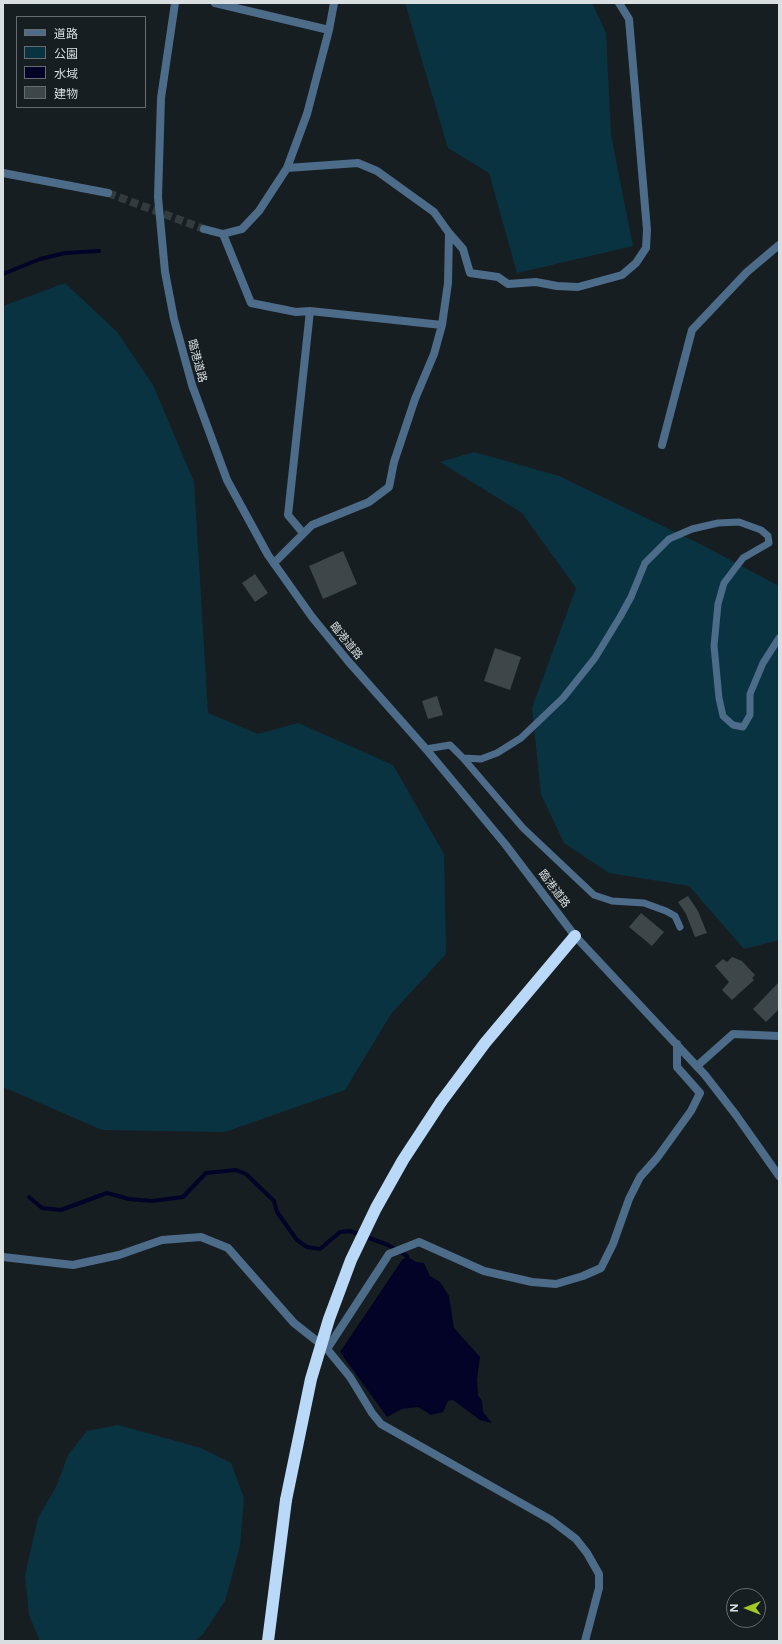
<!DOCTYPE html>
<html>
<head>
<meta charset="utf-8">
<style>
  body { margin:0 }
  #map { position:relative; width:782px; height:1644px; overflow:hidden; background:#171e22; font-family:Figtree,"Noto Sans JP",sans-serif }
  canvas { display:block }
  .frame { position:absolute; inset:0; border:4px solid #d9dee1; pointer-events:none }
  .legend { position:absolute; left:16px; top:16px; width:130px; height:92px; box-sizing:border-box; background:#171e22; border:1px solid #656b6e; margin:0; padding:5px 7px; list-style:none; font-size:12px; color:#d9dee1 }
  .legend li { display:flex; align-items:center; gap:8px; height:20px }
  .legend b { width:20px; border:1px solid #656b6e }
  .north { position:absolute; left:726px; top:1588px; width:40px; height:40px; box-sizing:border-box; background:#171e22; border:1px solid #656b6e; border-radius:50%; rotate:270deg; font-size:11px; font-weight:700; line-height:16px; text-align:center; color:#d9dee1 }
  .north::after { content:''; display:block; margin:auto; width:14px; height:18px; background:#a3c927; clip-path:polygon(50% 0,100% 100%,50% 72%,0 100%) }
</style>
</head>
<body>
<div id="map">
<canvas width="782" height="1644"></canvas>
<div class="frame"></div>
<ul class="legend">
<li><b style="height:5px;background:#4d6c8a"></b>道路</li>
<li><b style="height:11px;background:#0a3342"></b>公園</li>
<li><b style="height:11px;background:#020326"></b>水域</li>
<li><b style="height:11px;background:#3d4648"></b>建物</li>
</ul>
<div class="north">N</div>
</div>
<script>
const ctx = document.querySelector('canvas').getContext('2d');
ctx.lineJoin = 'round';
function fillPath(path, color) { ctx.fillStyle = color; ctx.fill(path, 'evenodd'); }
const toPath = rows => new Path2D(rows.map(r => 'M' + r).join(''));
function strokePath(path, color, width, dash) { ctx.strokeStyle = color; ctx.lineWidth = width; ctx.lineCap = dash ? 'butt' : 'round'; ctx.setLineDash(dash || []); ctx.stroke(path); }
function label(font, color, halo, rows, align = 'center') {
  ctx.font = font + ' Figtree,"Noto Sans JP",sans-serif'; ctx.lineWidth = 3; ctx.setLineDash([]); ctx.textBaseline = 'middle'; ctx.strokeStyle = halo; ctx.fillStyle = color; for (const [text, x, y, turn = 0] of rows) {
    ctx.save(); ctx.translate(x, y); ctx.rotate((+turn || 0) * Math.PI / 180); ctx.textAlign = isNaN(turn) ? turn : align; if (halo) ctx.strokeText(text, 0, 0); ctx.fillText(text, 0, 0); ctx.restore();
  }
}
fillPath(toPath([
  [405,3,592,3,606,33,611,135,633,246,517,273,489,173,448,148],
  [65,283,117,332,153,385,194,482,208,713,258,734,298,723,393,765,444,854,446,954,391,1014,345,1090,225,1132,102,1130,3,1087,3,306],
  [474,452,559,476,702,545,779,586,779,940,744,949,689,886,609,873,564,843,541,794,532,708,576,588,522,513,440,462],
  [118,1425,201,1448,231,1463,244,1498,240,1546,225,1601,203,1634,195,1641,40,1641,29,1615,25,1575,38,1518,56,1487,68,1455,87,1431]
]), '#0a3342');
fillPath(toPath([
  [407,1256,416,1262,424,1263,430,1276,440,1282,449,1296,454,1328,480,1357,477,1380,478,1395,482,1401,483,1412,492,1423,480,1420,453,1400,448,1401,443,1412,431,1415,418,1407,402,1409,387,1417,340,1352,402,1260]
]), '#020326');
strokePath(toPath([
  [3,274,40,259,65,253,99,251],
  [29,1197,42,1208,61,1210,107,1193,129,1199,152,1201,183,1197,206,1173,236,1170,246,1174,274,1201,277,1212,297,1240,307,1247,320,1249,340,1232,350,1231,388,1245,407,1256]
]), '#020326', 4);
fillPath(toPath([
  [343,551,357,584,323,599,309,566],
  [255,574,268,593,255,602,242,583],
  [495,648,521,657,510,690,484,681],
  [437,696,443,715,428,719,422,701],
  [688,896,698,911,707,933,695,937,686,914,678,902],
  [641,913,664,932,652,946,629,927],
  [732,957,742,961,755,975,752,978,754,980,732,1000,722,990,729,982,715,966,723,959,727,962],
  [779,982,779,1009,766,1022,753,1009]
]), '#3d4648');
strokePath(toPath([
  [108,193,204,229]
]), '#343b3f', 8, [8, 4]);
strokePath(toPath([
  [426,749,450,745,463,758,481,759,497,753,521,738,563,698,595,658,620,617,631,597,645,563,669,539,692,529,718,523,739,522,761,530,768,536,769,543,743,558,724,583,718,604,714,646,719,698,723,716,733,725,743,727,750,715,750,694,763,663,779,638],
  [463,758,523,828,594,895,612,901,644,903,666,911,675,916,680,927]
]), '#4d6c8a', 7);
strokePath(toPath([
  [215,3,329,30],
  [3,173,108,193],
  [204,229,223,234,242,229,259,211,287,168,307,114,329,30,334,3],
  [449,233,463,249,470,273,498,277,508,284,536,282,557,286,578,287,622,275,636,263,646,248,647,230,629,19,619,3],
  [223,234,251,303,296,312,310,311,442,325],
  [662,445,692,330,747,272,779,245],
  [303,533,288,515,310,311],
  [274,563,312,525,369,502,389,487,394,462,415,399,434,354,442,325,448,283,449,233,434,212,377,171,358,163,287,168],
  [697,1066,733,1034,779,1036],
  [3,1257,73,1265,119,1255,162,1240,201,1237,228,1248,294,1323,327,1349,350,1377,372,1413,381,1424,551,1520,576,1539,587,1553,599,1574,599,1588,585,1641],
  [327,1349,389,1254,419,1242,484,1271,532,1282,556,1284,583,1276,601,1268,613,1244,629,1199,640,1177,657,1158,691,1111,700,1093,677,1067,677,1044]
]), '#4d6c8a', 8);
strokePath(toPath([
  [175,3,161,98,158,197,165,272,174,319,192,385,227,480,268,555,312,617,348,661,426,749,505,844,575,936,705,1075,736,1115,779,1176]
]), '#4d6c8a', 8);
strokePath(toPath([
  [441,1102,485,1043,575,936],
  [268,1641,286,1500]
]), '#bad8f7', 12);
strokePath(toPath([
  [286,1500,311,1379,329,1319,351,1260,376,1208,403,1160,441,1102]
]), '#bad8f7', 12);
label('11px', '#d9dee1', '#171e22', [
  ["臨港道路",197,361,75],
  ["臨港道路",346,641,51],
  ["臨港道路",554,889,53]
]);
</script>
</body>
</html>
